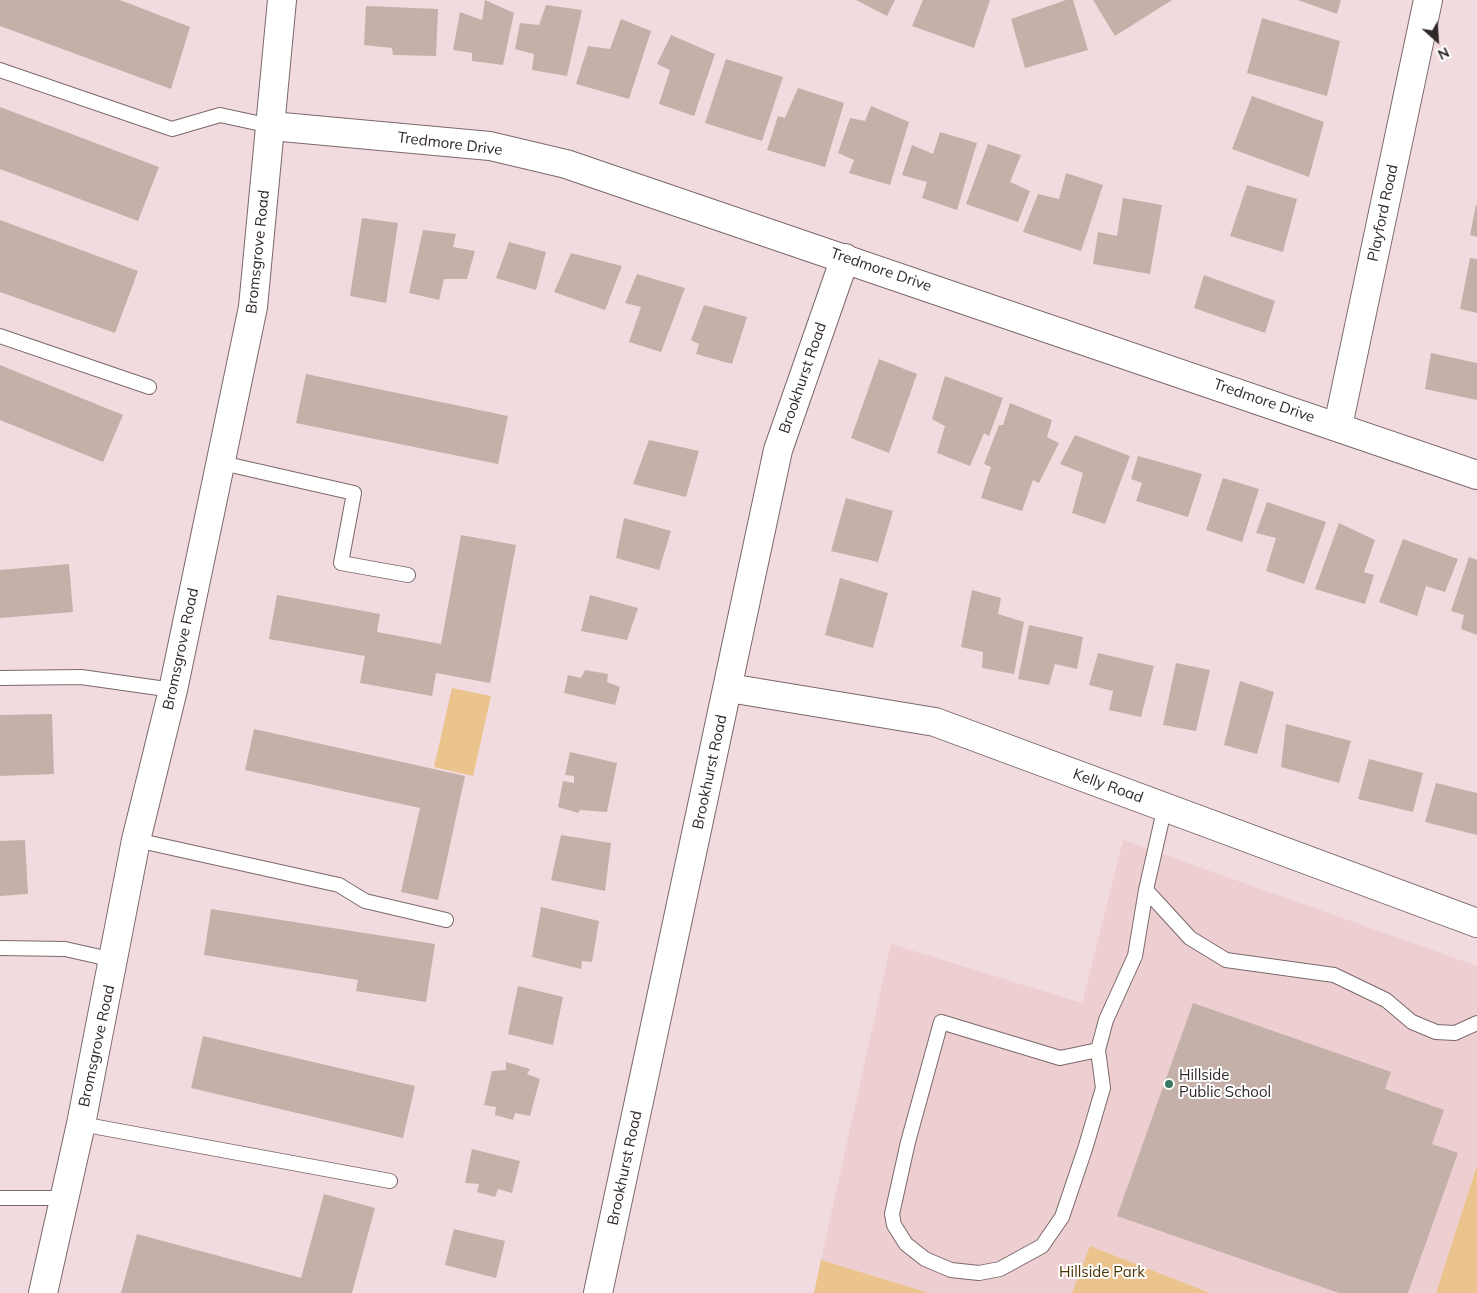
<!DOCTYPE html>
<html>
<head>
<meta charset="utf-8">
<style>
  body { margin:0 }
  #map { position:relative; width:1477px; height:1293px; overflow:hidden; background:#f2dbde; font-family:Mulish,sans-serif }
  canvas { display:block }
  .north { position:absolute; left:1412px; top:15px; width:50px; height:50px; -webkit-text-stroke:4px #fff; paint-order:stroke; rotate:154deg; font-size:14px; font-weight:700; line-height:20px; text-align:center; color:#302829 }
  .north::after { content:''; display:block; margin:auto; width:18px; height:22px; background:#302829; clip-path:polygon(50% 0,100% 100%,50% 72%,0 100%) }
</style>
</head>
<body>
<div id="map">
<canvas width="1477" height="1293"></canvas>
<div class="north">N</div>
</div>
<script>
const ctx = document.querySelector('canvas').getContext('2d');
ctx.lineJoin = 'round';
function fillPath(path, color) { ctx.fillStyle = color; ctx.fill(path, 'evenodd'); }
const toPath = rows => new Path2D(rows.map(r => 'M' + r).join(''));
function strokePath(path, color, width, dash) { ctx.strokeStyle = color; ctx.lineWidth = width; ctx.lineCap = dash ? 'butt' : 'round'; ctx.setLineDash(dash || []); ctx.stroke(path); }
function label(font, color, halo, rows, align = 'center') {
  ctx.font = font + ' Mulish,sans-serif'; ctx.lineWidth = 4; ctx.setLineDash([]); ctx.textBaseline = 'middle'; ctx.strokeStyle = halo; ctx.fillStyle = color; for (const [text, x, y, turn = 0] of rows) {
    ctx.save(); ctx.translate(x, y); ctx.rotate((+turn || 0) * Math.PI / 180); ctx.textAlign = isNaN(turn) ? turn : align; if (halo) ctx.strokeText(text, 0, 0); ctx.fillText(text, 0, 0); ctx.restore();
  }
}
fillPath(toPath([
  [1123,840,1477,966,1477,1165,1436,1293,1210,1293,1090,1246,1072,1293,929,1293,821,1260,891,944,1082,1003]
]), '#edced1');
fillPath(toPath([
  [452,688,491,696,473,776,434,767],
  [1477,1165,1477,1293,1436,1293],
  [1090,1246,1210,1293,1072,1293],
  [821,1260,929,1293,814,1293]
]), '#ebc38c');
fillPath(toPath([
  [0,0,120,0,190,27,171,89,0,26],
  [485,0,514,13,503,65,472,61,472,53,453,50,460,12,482,20],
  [856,0,895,0,887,16],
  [923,0,990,0,974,48,912,26],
  [1066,0,1073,0,1088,50,1025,68,1011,19],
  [1093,0,1172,0,1115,36],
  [1298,0,1341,0,1337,14],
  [546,5,582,10,567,76,532,70,534,54,515,49,520,23,539,25],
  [366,6,438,9,436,56,393,55,392,48,364,45],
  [1262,18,1340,41,1327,96,1247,73],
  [621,19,651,31,629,99,576,84,588,46,610,49],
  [671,35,715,54,694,116,659,104,670,70,657,64],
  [726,59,783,77,762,141,705,123],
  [798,88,844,103,825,167,767,150,778,116,785,118],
  [1252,96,1324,122,1309,177,1232,149],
  [871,106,909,122,890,185,849,173,854,160,838,153,850,118,865,121],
  [0,107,159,167,138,221,0,169],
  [940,132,977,143,957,210,922,198,927,182,902,175,912,145,933,154],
  [988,144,1021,155,1010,182,1030,191,1018,222,966,204],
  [1066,173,1103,185,1081,251,1023,232,1038,194,1059,199],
  [1247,185,1297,199,1283,252,1230,236],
  [1123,198,1162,205,1150,274,1093,264,1098,232,1117,236],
  [1476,205,1477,205,1477,237,1470,235],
  [362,218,398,223,386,303,350,296],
  [0,220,138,271,115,333,0,292],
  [423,230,456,234,453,247,475,251,467,279,444,279,439,300,409,293],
  [509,242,546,252,536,290,496,278],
  [571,253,622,266,605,310,554,292],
  [1470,258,1477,259,1477,313,1460,309],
  [637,274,685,288,661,352,629,342,641,307,625,303],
  [1204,275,1275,301,1265,333,1194,308],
  [704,305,747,317,732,364,696,354,699,344,691,340],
  [1431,353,1477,363,1477,400,1425,389],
  [879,359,917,374,889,453,851,438],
  [0,365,123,415,103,462,0,420],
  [306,374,508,416,498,464,296,423],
  [945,376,1003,398,989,436,984,433,970,466,937,453,945,426,932,419],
  [1010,403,1052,420,1047,437,1059,443,1039,483,1033,480,1022,511,981,498,991,467,984,464,999,425,1003,425],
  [1075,435,1130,456,1105,524,1072,513,1083,473,1060,464],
  [649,440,699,451,686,497,633,484],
  [1138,456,1202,474,1188,517,1136,501,1142,483,1131,479],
  [1223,478,1259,489,1242,542,1206,530],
  [846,498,893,511,878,562,831,551],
  [1267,502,1326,522,1304,584,1266,571,1276,538,1256,533],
  [624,518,671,531,659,570,616,558],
  [1339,523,1375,540,1364,572,1374,575,1365,604,1315,589],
  [461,535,516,545,490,683,436,673,432,696,360,683,365,656,269,639,277,595,380,614,377,632,441,644],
  [1403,539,1458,559,1445,592,1426,586,1417,616,1379,602],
  [1469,557,1477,560,1477,635,1461,629,1464,615,1451,611],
  [69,564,73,612,0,618,0,570],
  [840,578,888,593,873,648,825,635],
  [972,590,1001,598,998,614,1024,622,1014,674,982,668,983,652,961,647],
  [590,595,638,608,627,640,581,631],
  [1029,625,1083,637,1077,669,1055,664,1049,685,1018,679],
  [1098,653,1154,666,1141,717,1109,710,1113,691,1089,685],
  [1176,663,1210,670,1196,731,1163,725],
  [585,670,608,674,607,682,620,687,615,705,564,693,568,675,581,678],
  [1240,681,1274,692,1257,754,1224,745],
  [52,714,54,774,0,776,0,715],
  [1286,724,1351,741,1339,783,1281,767],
  [254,729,465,776,438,900,401,892,420,808,245,770],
  [570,752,617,763,607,812,580,810,578,813,558,807,563,781,574,783,574,776,565,775],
  [1369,759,1423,773,1413,812,1358,799],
  [1436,783,1477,793,1477,835,1425,822],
  [561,835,611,843,605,891,551,880],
  [25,840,28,894,0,896,0,841],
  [541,907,599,921,592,962,582,961,581,969,532,957],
  [211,909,435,944,426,1002,356,991,358,980,204,955],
  [518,986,563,997,553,1045,508,1034],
  [1193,1003,1391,1072,1385,1089,1444,1110,1432,1144,1458,1153,1408,1293,1339,1293,1117,1216],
  [203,1036,415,1086,403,1138,191,1088],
  [506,1062,530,1069,527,1074,540,1079,530,1116,515,1113,513,1120,495,1115,496,1107,484,1105,492,1071,506,1070],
  [472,1149,520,1161,512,1193,498,1189,495,1197,477,1192,479,1184,465,1183],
  [324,1194,375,1208,352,1293,121,1293,137,1234,301,1278],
  [454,1229,505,1241,496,1278,445,1265]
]), '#c4b0a9');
const service = toPath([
  [0,70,172,129,220,115,271,126],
  [0,336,149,387],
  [222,463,354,493,341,563,408,575],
  [0,678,81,677,173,690],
  [136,840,339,885,365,901,446,920],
  [1146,890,1190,938,1226,960,1334,975,1386,1000,1412,1022,1436,1032,1455,1033,1477,1023],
  [0,948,65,949,114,960],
  [1098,1050,1060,1058,941,1022,908,1142,892,1214,894,1225,906,1244,925,1259,951,1270,979,1273,1000,1269,1042,1246,1062,1217,1085,1149,1103,1088,1098,1050,1106,1020,1135,956,1146,890,1165,806],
  [81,1124,390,1181],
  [0,1198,65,1198]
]);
const minor = toPath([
  [271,126,490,146,566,164,1477,475],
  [1338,426,1428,0],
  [729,688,935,722,1477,923],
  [598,1293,778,450,845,258]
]);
const tertiary = toPath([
  [43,1293,81,1124,136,840,173,690,253,307,282,0]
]);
strokePath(service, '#7b686a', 16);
strokePath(minor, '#7b686a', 30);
strokePath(tertiary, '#7b686a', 30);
strokePath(service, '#fff', 14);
strokePath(minor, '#fff', 28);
strokePath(tertiary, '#fff', 28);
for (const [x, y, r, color] of [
  [1169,1084,5,"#3a7763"]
]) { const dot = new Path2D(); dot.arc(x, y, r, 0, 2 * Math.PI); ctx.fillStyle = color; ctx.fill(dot); strokePath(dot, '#fff', 2); }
label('15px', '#302829', '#fff', [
  ["Tredmore Drive",450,144,7],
  ["Playford Road",1383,213,-78],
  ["Bromsgrove Road",258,252,-84],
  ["Tredmore Drive",881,270,19],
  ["Brookhurst Road",803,378,-71],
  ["Tredmore Drive",1264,401,19],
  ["Bromsgrove Road",181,649,-78],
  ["Brookhurst Road",710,772,-78],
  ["Kelly Road",1108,786,20],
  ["Bromsgrove Road",97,1046,-78],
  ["Brookhurst Road",625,1168,-78]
]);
label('15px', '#302829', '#fff', [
  ["Hillside",1179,1075],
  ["Public School",1179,1092]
], 'left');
label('15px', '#4f3200', '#fff', [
  ["Hillside Park",1102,1272]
]);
</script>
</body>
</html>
